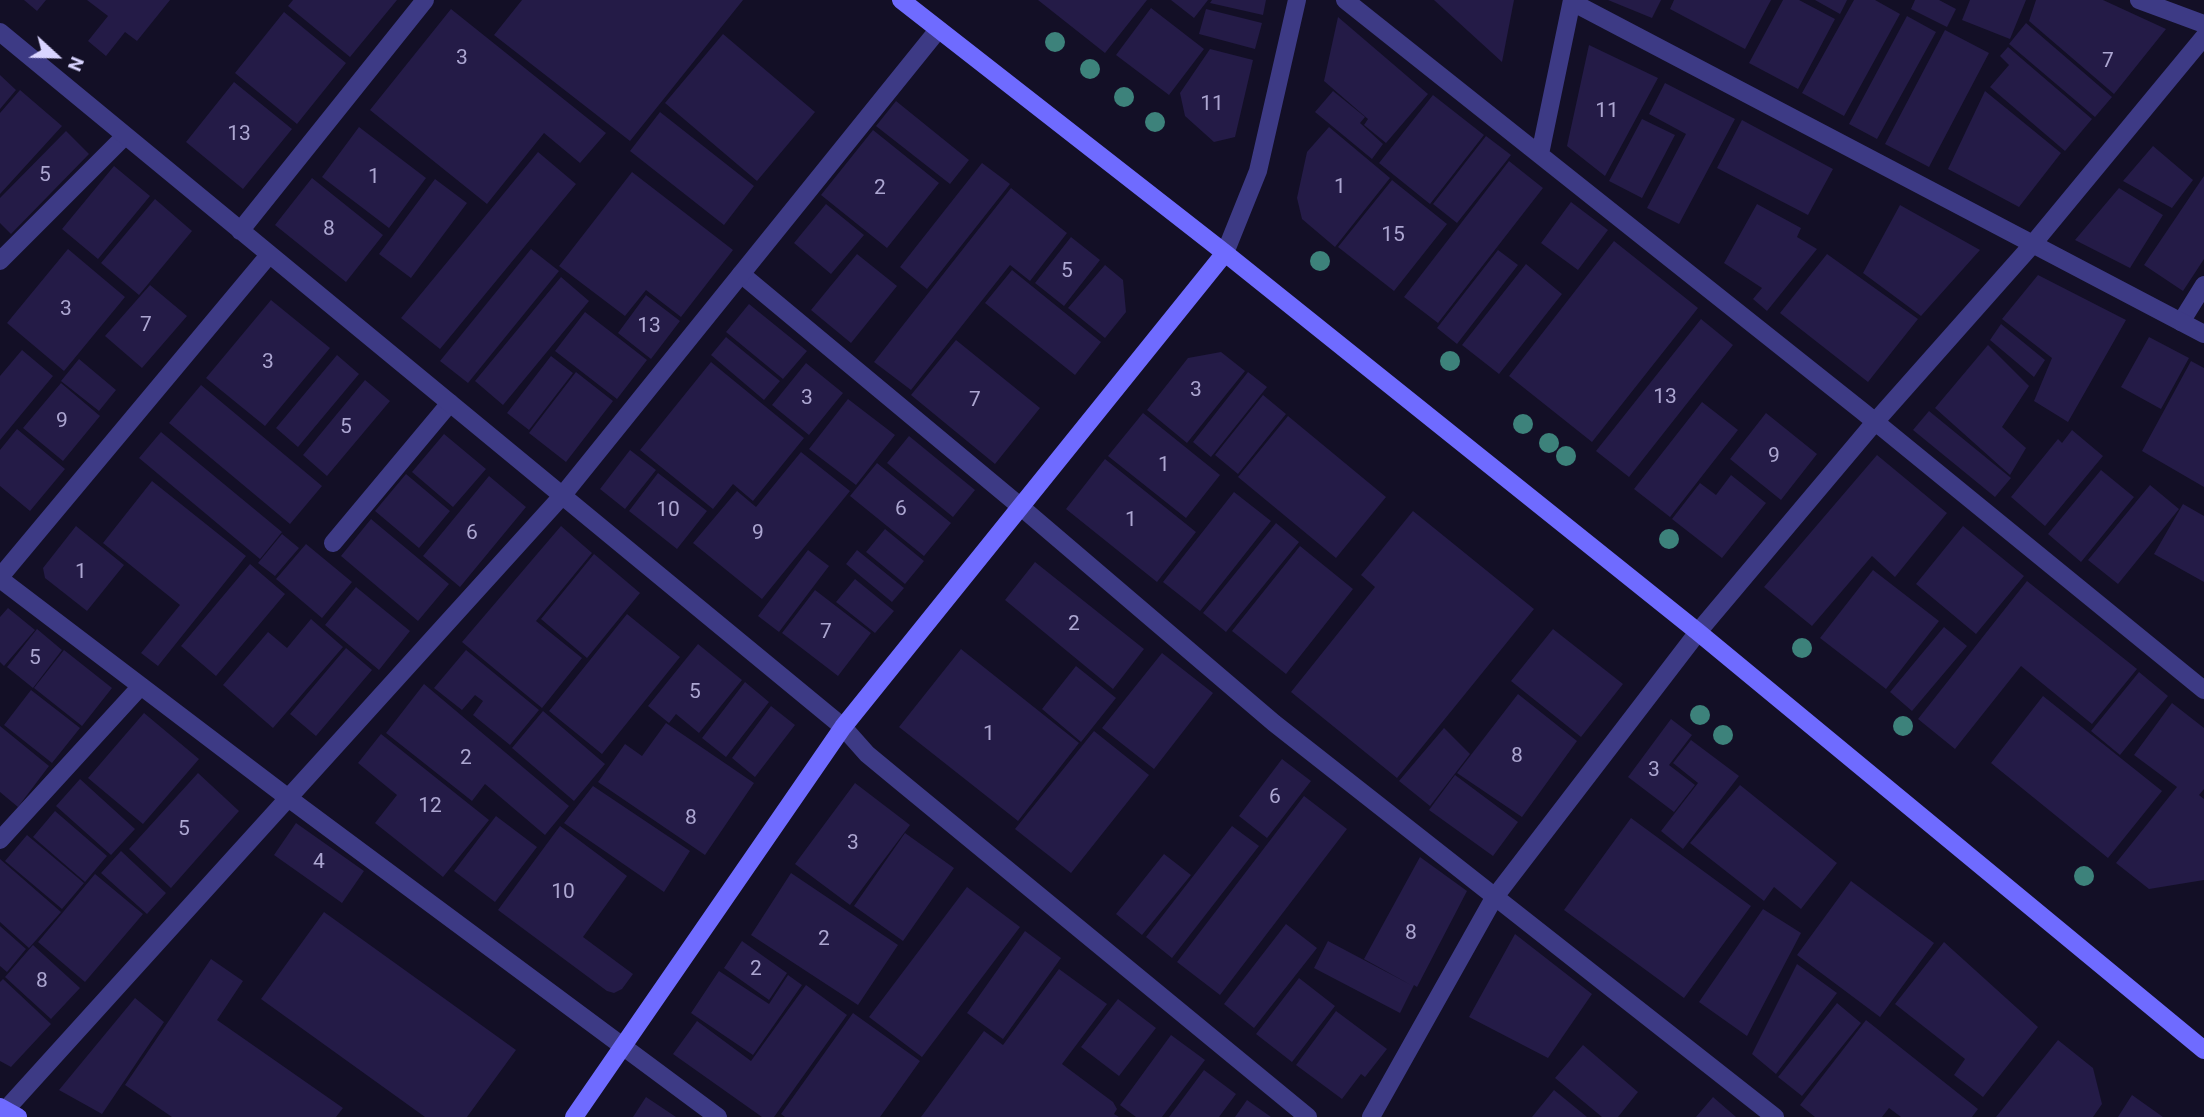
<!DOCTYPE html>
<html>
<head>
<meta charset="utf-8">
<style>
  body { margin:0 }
  #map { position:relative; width:2204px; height:1117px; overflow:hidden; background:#130f26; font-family:Roboto,sans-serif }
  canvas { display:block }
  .north { position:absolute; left:21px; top:21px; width:70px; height:70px; -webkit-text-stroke:5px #130f26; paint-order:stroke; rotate:112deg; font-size:19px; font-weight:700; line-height:28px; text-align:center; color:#d9d4ff }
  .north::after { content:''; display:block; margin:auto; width:24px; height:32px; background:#d9d4ff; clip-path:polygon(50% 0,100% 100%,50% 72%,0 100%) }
</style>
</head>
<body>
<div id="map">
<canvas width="2204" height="1117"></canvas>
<div class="north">N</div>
</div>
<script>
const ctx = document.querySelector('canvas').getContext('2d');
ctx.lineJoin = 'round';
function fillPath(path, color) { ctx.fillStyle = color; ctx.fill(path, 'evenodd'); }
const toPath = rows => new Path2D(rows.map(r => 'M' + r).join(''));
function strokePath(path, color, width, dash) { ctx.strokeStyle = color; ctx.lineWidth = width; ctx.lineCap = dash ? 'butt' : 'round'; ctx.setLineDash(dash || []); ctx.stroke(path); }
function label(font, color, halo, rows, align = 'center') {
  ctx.font = font + ' Roboto,sans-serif'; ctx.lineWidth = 5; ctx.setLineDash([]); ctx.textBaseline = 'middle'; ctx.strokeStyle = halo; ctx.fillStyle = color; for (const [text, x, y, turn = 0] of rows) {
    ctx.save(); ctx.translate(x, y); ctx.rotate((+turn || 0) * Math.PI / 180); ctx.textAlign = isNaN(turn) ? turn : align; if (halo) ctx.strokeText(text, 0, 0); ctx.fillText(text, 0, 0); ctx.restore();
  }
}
fillPath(toPath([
  [24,0,46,0,37,11],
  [87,0,170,0,137,41,125,32,106,56,88,41,108,16],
  [293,0,397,0,350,57,288,6],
  [522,0,743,0,630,141,494,35],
  [1038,0,1147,0,1105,53],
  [1171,0,1208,0,1194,18],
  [1212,0,1266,0,1263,15,1210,3],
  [1434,0,1514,0,1502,62],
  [1608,0,1661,0,1652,18],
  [1674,0,1771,0,1745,49,1670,9],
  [1783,0,1799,0,1835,19,1798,89,1749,63],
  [1815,0,1847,0,1840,14],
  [1854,0,1875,0,1900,14,1844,116,1802,93],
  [1915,0,1939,0,1956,9,1947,27,1911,9],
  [1970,0,2026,0,2010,39,1962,20],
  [2036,0,2103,0,2166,29,2114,94,2029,21],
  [1151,8,1204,49,1169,95,1116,55],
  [451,9,606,133,580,163,544,133,487,204,370,110],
  [1206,9,1262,23,1255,49,1199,34],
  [284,12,346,63,297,124,235,73],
  [1907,16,1936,32,1877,139,1849,124],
  [1338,17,1428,94,1386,143,1364,125,1368,119,1324,81],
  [2026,23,2112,97,2095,117,2009,44],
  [1945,30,1989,53,1929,167,1885,144],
  [723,34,815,112,757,181,665,103],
  [1589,45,1658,78,1605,176,1567,146],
  [2008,47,2092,119,2065,151,1990,87,2009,65,2000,56],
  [1210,49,1253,60,1235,137,1214,142,1185,116,1180,93],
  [0,75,16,90,0,109],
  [234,82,292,129,243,189,186,142],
  [1665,83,1735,119,1679,224,1647,208,1686,134,1649,114],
  [20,90,62,126,0,194,0,113],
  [1333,91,1365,117,1360,123,1383,144,1372,159,1315,112],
  [1985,91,2061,153,2019,207,1948,169],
  [1433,95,1484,135,1430,204,1379,163],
  [896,101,969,160,950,184,876,126],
  [660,112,754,186,724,225,630,151],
  [1642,119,1675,135,1642,198,1609,181],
  [1742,120,1833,169,1808,215,1717,168],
  [359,127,426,178,389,228,322,177],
  [1329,127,1390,178,1335,247,1302,219,1297,198,1307,152],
  [873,130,939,183,887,248,821,195],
  [66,131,89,154,11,234,0,223,0,198],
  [1486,136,1511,155,1457,223,1433,204],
  [2153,146,2193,180,2172,208,2123,181],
  [538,152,576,184,440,349,401,318],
  [1509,161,1543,188,1438,323,1404,297],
  [982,163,1010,184,927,289,900,267],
  [114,166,150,196,98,259,62,229],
  [632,172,733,250,681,317,646,290,625,316,559,266],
  [2204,176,2204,259,2183,291,2144,265],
  [312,178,383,235,346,282,275,225],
  [435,179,467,203,411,278,379,254],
  [1392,180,1447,224,1394,291,1338,247],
  [1011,188,1067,233,1030,281,1010,265,911,390,874,362],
  [2119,188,2163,215,2130,268,2075,240],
  [155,199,192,231,139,295,101,263],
  [1571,202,1608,230,1578,270,1541,243],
  [826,204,864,235,831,274,794,243],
  [1757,204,1801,228,1797,237,1817,249,1767,311,1753,299,1762,288,1724,263],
  [1900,205,1980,250,1921,316,1863,273],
  [1071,237,1100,260,1064,306,1035,283],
  [1614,241,1698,308,1592,442,1509,376],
  [68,249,125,297,64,371,7,323],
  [531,249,559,271,468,383,440,361],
  [1498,250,1518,265,1457,344,1437,328],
  [857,254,897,286,851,343,811,310],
  [1827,254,1918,319,1868,382,1780,313],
  [1526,264,1562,294,1499,374,1462,345],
  [1105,265,1123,280,1126,312,1105,338,1068,308],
  [1012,270,1101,342,1075,375,985,303],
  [2038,275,2126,320,2068,422,2034,401,2052,358,2002,319],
  [561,277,589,301,503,405,475,381],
  [150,285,187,316,142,368,105,336],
  [646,295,680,321,651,359,618,333],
  [271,300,330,348,265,426,206,378],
  [749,304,807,351,783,379,726,332],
  [585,312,647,360,617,399,555,351],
  [1701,319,1733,345,1629,477,1596,451],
  [2001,324,2045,360,2034,377,1990,340],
  [726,337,780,381,764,400,711,355],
  [2149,337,2189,358,2161,409,2121,387],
  [956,340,1040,408,995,464,911,395],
  [1988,345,2029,386,2002,427,2026,448,2010,475,1935,408],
  [22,350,53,376,0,440,0,376],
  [1221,352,1245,371,1187,443,1147,410,1188,358],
  [337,355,359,374,298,447,276,428],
  [551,356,573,373,529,430,507,413],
  [79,359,116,390,99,411,61,381],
  [2191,361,2204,368,2204,487,2142,451],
  [711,362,804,438,753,501,733,484,713,509,640,450],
  [806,363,843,393,809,435,772,405],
  [576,372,613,401,566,462,529,433],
  [1248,372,1267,387,1211,457,1193,442],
  [365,380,390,401,327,476,303,455],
  [61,383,100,416,63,461,23,428],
  [201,385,322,486,290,524,169,423],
  [1263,395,1286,414,1238,474,1215,455],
  [848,399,895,435,856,485,809,449],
  [1702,402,1738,430,1670,517,1634,489],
  [1929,411,2011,478,1995,497,1913,430],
  [1143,413,1220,475,1186,518,1108,456],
  [1766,413,1817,454,1781,500,1730,459],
  [1288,416,1386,497,1336,558,1238,477],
  [17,429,65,469,30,511,0,486,0,450],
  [2072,430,2103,456,2045,526,2011,497,2058,439,2062,443],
  [161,432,282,532,260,559,139,458],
  [444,434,486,469,453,507,412,472],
  [909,436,975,490,953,517,887,463],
  [630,450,656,470,625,509,600,489],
  [801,452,850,491,762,599,693,543,737,491,756,507],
  [1877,455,1947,513,1895,577,1872,556,1812,626,1764,587],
  [1105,459,1196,532,1157,582,1066,509],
  [877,463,951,523,924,556,850,496],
  [2101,470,2134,497,2081,562,2048,534],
  [658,473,707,511,677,549,629,511],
  [406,474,450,511,419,548,375,511],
  [1731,475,1766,503,1722,558,1672,519,1700,483,1716,495],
  [489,476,526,507,460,587,423,556],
  [152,481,246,556,158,666,141,653,180,605,103,543],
  [2150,485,2179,509,2118,584,2088,560],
  [1234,492,1271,521,1200,611,1163,582],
  [2183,504,2204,516,2204,582,2154,554],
  [1413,511,1534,609,1397,778,1291,692,1375,587,1361,575],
  [371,519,449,584,418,621,341,556],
  [1276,523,1299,542,1226,632,1203,613],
  [76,526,124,565,87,611,45,578,43,568],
  [561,526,592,553,536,621,582,658,542,708,462,642],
  [1963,526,2024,576,1976,634,1916,584],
  [885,529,924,561,905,584,866,552],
  [282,534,299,548,275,576,258,563],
  [306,544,352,582,322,618,276,579],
  [1300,546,1353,589,1286,674,1232,631],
  [808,550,829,566,779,632,758,616],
  [857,550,904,588,892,602,846,564],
  [594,554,640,593,587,658,541,619],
  [1035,562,1144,649,1113,689,1005,600],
  [250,564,285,594,216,676,181,646],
  [1873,570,1939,621,1886,689,1820,638],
  [855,579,894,611,875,633,836,602],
  [2027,581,2137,669,2092,724,2021,666,1955,749,1918,719],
  [356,587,410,631,379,670,325,625],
  [815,590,871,633,838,676,782,633],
  [8,608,35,630,4,666,0,662,0,617],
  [627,614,680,657,602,754,549,711],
  [311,619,343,647,273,728,223,685,268,632,287,648],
  [1944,627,1967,646,1912,711,1890,692],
  [37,629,62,650,33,688,7,667],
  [1553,629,1623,684,1581,737,1511,681],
  [698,644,742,680,699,733,676,714,669,723,648,706],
  [346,648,372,670,316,736,290,714],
  [961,649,1079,743,1018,821,899,727],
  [64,650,112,688,82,726,34,688],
  [466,650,539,710,510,745,473,715,483,701,475,695,462,710,434,688],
  [1162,653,1213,693,1154,769,1102,728],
  [1076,666,1116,698,1081,742,1042,709],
  [2139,672,2168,696,2120,755,2091,731],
  [745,682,769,702,726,757,702,738],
  [424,684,569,806,545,835,485,784,472,801,386,733],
  [31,690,80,728,52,763,4,725],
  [1518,694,1577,741,1522,817,1457,773],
  [2043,696,2162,791,2108,858,1991,763],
  [2172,703,2204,728,2204,789,2199,795,2204,799,2204,880,2149,889,2116,863,2177,787,2134,755],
  [771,706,795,725,755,777,732,758],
  [543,711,605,764,574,801,512,748],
  [144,713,199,759,143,824,88,778],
  [1671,719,1692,735,1669,765,1695,785,1674,812,1628,777],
  [666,723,754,783,705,855,598,782,625,744,642,756],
  [0,726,49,766,18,807,0,792],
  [1444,728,1470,754,1430,806,1399,781],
  [1094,731,1149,775,1071,873,1015,829],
  [381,734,489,820,443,877,375,823,397,795,358,763],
  [1691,740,1739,776,1683,849,1661,831,1698,783,1673,763],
  [1282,759,1311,781,1267,838,1239,816],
  [198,773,239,811,171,888,129,849],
  [1455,775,1518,822,1493,856,1429,810],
  [80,779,135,829,111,855,56,806],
  [855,783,910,825,850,905,795,864],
  [1740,785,1837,863,1801,909,1774,887,1764,901,1690,843],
  [593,786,690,851,664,892,564,823],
  [1304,796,1347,829,1220,995,1177,962],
  [55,811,107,856,85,882,33,837],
  [496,816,537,847,495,902,454,871],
  [1631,818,1751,906,1684,998,1564,910],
  [296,823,364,871,342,903,274,855],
  [560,826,627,876,583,937,633,974,622,989,614,993,607,991,498,910],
  [1232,826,1259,846,1172,958,1146,937],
  [905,833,954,868,903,941,854,906],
  [27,835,84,883,62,909,5,861],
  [121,851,166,893,147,914,101,873],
  [1164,854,1191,875,1142,935,1116,914],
  [1420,857,1467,891,1417,987,1414,985,1400,1013,1314,968,1328,941,1411,985,1364,959],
  [0,859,61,912,29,948,0,922],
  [791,873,898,945,858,1005,751,935],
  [95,874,143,914,85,982,38,942],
  [1851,881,1934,943,1880,1017,1797,955],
  [967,887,1020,927,922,1057,869,1017],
  [1763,909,1801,933,1747,1036,1699,1002],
  [324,912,516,1050,467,1117,425,1117,261,999],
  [1286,924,1317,948,1254,1028,1224,1004],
  [0,926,26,949,7,972,0,966],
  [1025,931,1061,958,1003,1039,967,1013],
  [1515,934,1592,994,1548,1058,1469,1017],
  [742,941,787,973,769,1000,724,968],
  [1944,942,2038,1027,1983,1097,1954,1075,1965,1059,1895,1004],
  [33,945,80,988,51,1019,5,977],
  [211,959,243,981,217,1020,343,1108,336,1117,172,1117,125,1085],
  [1797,964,1837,993,1776,1074,1752,1054],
  [1059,969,1107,1004,1062,1064,1113,1102,1117,1109,1114,1114,1119,1117,921,1117,984,1031,1003,1045],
  [719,971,769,1004,788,975,802,985,753,1055,691,1013],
  [1299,978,1335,1006,1292,1062,1256,1034],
  [3,979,51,1024,11,1067,0,1061,0,982],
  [806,985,847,1015,774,1117,762,1117,673,1054,697,1021,751,1061],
  [135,998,164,1022,102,1114,59,1090],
  [1118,999,1156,1028,1119,1076,1081,1047],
  [1837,1003,1861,1023,1802,1096,1778,1077],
  [1336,1011,1387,1049,1365,1077,1361,1074,1342,1099,1296,1065],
  [853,1013,920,1061,880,1117,785,1117,781,1114],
  [1866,1020,1978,1109,1972,1117,1901,1117,1889,1108,1882,1117,1815,1117,1800,1105],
  [1171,1035,1205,1060,1162,1117,1136,1117,1120,1105],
  [2058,1040,2093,1068,2102,1104,2093,1117,1996,1117],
  [1583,1045,1638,1092,1618,1117,1602,1117,1555,1078],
  [1204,1070,1236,1094,1219,1117,1169,1117],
  [1554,1090,1587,1117,1532,1117],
  [2132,1095,2163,1117,2118,1117],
  [646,1097,676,1117,633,1117],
  [1713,1097,1736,1117,1696,1117],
  [1247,1100,1271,1117,1235,1117]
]), '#241b47');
strokePath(toPath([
  [0,261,125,136],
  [741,274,1021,507],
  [2181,322,2204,285],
  [333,543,450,403]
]), '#3d3a85', 18);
strokePath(toPath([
  [1345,0,1862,411,2204,690],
  [2139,0,2204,24],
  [1572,2,2204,334],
  [0,32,843,727,867,754,896,778,1308,1117],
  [1540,154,1572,0],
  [240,231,425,0],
  [1225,253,1258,171,1297,0],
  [1021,507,1274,723,1775,1117],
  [0,577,269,255],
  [0,579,287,797,718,1117],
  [0,840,141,686],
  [0,1116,562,496,938,30],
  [1371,1117,1494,898,1698,632,1875,422,2032,245,2204,37]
]), '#3d3a85', 18);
strokePath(toPath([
  [901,0,1225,253,1698,632,2204,1050],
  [0,1107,18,1117],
  [574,1117,843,727,1225,253]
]), '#6f6bff', 18);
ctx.fillStyle = '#3d827b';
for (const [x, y] of [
  [1055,42],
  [1090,69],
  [1124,97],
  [1155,122],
  [1320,261],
  [1450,361],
  [1523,424],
  [1549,443],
  [1566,456],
  [1669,539],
  [1802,648],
  [1700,715],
  [1903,726],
  [1723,735],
  [2084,876]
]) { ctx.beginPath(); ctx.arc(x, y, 10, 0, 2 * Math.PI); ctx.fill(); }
label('21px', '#aca6d1', null, [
  ["3",462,59],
  ["7",2108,62],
  ["11",1212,105],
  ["11",1607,112],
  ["13",239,135],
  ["5",45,176],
  ["1",374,178],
  ["1",1340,188],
  ["2",880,189],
  ["8",329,230],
  ["15",1393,236],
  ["5",1067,272],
  ["3",66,310],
  ["7",146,326],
  ["13",649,327],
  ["3",268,363],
  ["3",1196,391],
  ["13",1665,398],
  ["3",807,399],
  ["7",975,401],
  ["9",62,422],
  ["5",346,428],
  ["9",1774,457],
  ["1",1164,466],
  ["6",901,510],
  ["10",668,511],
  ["1",1131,521],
  ["6",472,534],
  ["9",758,534],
  ["1",81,573],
  ["2",1074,625],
  ["7",826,633],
  ["5",35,659],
  ["5",695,693],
  ["1",989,735],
  ["8",1517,757],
  ["2",466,759],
  ["3",1654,771],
  ["6",1275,798],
  ["12",430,807],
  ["8",691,819],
  ["5",184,830],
  ["3",853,844],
  ["4",319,863],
  ["10",563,893],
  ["8",1411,934],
  ["2",824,940],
  ["2",756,970],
  ["8",42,982]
]);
</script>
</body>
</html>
